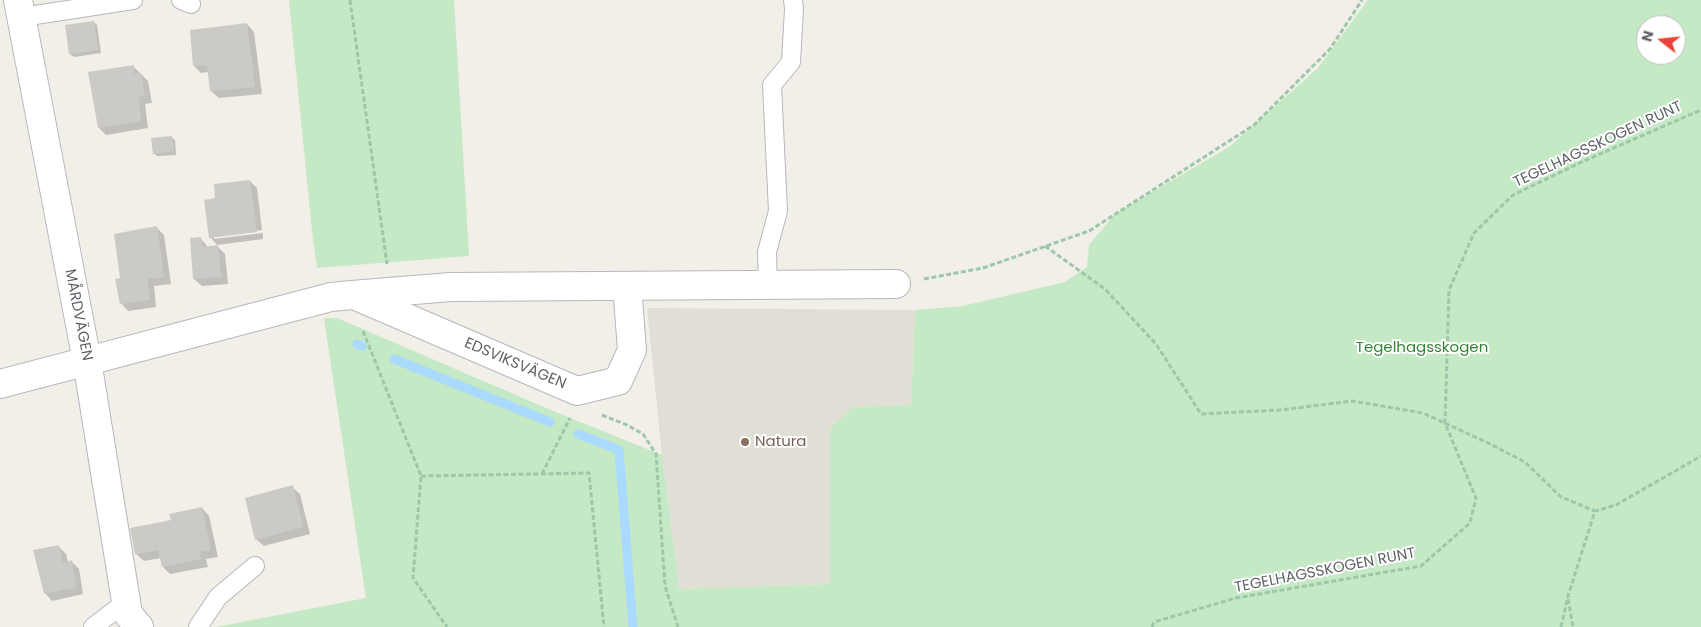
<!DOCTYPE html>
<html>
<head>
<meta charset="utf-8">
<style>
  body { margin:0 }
  #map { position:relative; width:1701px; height:627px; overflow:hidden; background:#f1efe8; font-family:Poppins,sans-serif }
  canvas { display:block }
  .north { position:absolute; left:1636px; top:15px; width:50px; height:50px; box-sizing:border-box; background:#fff; border:1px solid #bfc1c3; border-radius:50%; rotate:286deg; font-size:14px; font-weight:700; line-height:20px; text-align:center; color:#5f6368 }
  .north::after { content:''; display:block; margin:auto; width:18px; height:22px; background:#ea4335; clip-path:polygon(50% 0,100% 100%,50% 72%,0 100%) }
</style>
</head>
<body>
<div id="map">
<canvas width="1701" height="627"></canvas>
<div class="north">N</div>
</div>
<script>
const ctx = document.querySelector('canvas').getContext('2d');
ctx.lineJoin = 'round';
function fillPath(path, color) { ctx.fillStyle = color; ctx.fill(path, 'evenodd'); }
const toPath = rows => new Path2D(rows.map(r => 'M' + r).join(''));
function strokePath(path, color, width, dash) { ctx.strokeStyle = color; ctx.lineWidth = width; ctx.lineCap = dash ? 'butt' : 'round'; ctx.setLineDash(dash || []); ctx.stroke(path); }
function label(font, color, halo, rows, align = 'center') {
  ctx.font = font + ' Poppins,sans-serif'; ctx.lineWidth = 4; ctx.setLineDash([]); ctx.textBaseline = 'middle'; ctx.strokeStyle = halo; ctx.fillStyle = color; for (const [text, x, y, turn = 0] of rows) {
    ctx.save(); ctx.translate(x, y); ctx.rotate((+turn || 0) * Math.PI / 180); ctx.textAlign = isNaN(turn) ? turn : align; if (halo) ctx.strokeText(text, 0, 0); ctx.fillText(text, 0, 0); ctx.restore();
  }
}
fillPath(toPath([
  [647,308,915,310,911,405,853,407,830,428,831,584,679,589,662,455]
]), '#e1ded6');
fillPath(toPath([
  [289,0,454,0,469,256,317,268,313,240],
  [1368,0,1701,0,1701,627,216,627,366,598,324,318,337,318,553,411,662,455,679,589,830,584,830,428,853,407,911,405,915,310,963,306,1065,282,1087,267,1089,245,1115,214,1229,147,1317,69],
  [1646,25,1676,25,1676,55,1646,55]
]), '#c5e8c5');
fillPath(toPath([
  [94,22,97,25,101,53,74,57,70,54],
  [247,24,254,32,262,94,219,98,211,91,209,72,201,73,194,66],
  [133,66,148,81,152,103,145,104,148,128,106,135,99,128],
  [171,137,175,140,176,155,157,156,154,153],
  [250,181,257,188,262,230,214,236,214,239,263,233,263,239,217,245,210,237,217,200],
  [157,228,164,235,171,284,154,286,156,307,128,311,121,303,121,279],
  [200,238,208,247,218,247,225,254,228,284,202,286,194,279],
  [292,487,300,494,310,534,264,546,256,539],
  [202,508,209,516,218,557,206,559,208,567,170,574,163,567,161,558,144,561,136,554,172,521],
  [58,546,66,554,68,562,71,561,79,569,83,594,52,601,45,593]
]), '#0003');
strokePath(toPath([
  [357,344,362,346],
  [394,359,550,422],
  [578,434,619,450,633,627]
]), '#aadaff', 9);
fillPath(toPath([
  [94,21,98,50,69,54,65,25],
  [247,23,255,87,210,91,207,65,193,66,190,30],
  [134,65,134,74,141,73,145,96,138,97,141,121,98,128,88,72],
  [172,136,174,151,153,154,151,138],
  [250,180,257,232,209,238,204,200,215,198,214,184],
  [157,226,164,277,147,279,150,300,120,304,115,279,120,278,114,234],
  [201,237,202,247,218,245,221,277,193,279,190,238],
  [293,485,303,527,255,540,245,498],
  [202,507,211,550,199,552,201,559,162,567,158,550,135,554,130,528,171,520,169,514],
  [59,545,63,563,72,560,76,587,44,594,33,550]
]), '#cccac5');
const service = toPath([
  [181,0,191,4],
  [22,17,133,0],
  [768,285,767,252,778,211,772,85,791,62,794,9,793,0],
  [93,627,126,602],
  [198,627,218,597,255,566]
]);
const minor = toPath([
  [18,0,87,361,128,614,139,627],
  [356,296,577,391,618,381,632,350,627,286],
  [0,384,331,297,352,295,451,287,896,284]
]);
strokePath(service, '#b5b8bc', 20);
strokePath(minor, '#b5b8bc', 30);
strokePath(toPath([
  [350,0,387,264],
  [1045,246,1105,289,1156,344,1201,414,1280,410,1352,401,1423,413,1486,442,1525,462,1561,497,1595,511],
  [924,279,983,268,1089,231,1254,125,1330,49,1362,0],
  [363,331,421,476,413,578,447,627],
  [602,415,627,425,643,434,656,454,665,586,678,627],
  [542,474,570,418],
  [421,476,589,473,604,627],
  [1568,599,1573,627],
  [1152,627,1154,622,1236,598,1421,566,1470,523,1476,498,1445,423,1449,290,1474,233,1513,195,1586,160,1701,110],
  [1561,627,1568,596,1595,511,1616,505,1701,456]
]), '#9cc7a9', 3, [5, 2.5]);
strokePath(service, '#fff', 18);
strokePath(minor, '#fff', 28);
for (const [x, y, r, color] of [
  [745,442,5,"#8d6e63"]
]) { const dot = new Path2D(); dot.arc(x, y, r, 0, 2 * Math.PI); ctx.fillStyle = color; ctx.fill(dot); strokePath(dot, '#fff', 2); }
label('15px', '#5f6368', '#fff', [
  ["TEGELHAGSSKOGEN RUNT",1598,145,-25],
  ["MÅRDVÄGEN",78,315,79],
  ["EDSVIKSVÄGEN",515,364,23],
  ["TEGELHAGSSKOGEN RUNT",1325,571,-11]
]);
label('15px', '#348238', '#fff', [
  ["Tegelhagsskogen",1422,348]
]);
label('15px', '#785e54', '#fff', [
  ["Natura",755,442]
], 'left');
</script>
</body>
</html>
